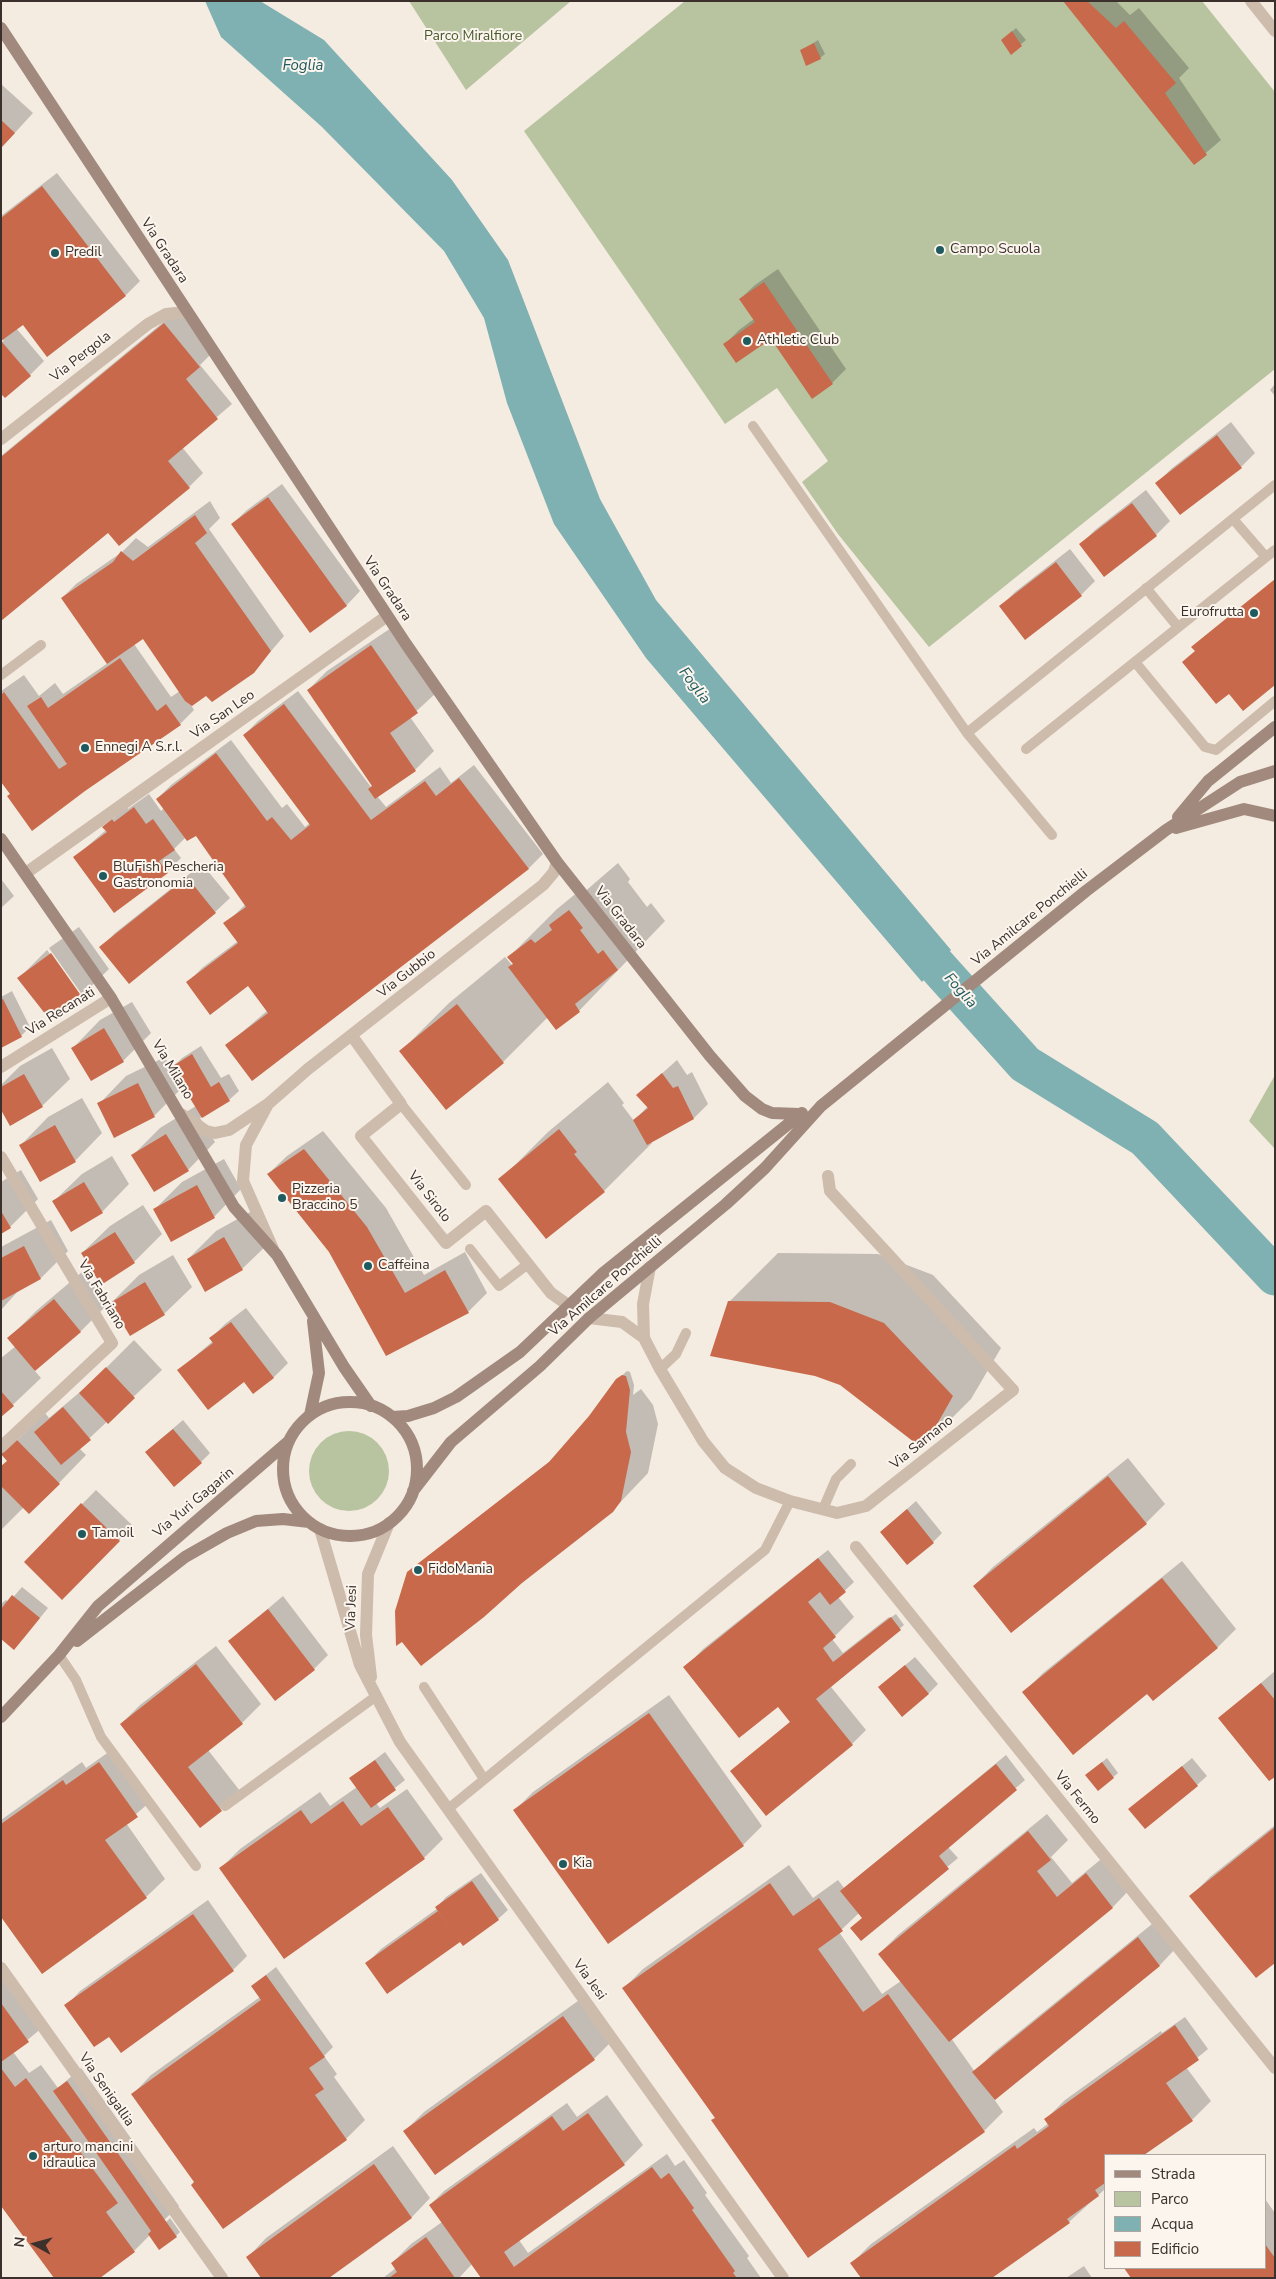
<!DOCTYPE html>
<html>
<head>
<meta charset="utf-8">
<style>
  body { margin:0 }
  #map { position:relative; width:1276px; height:2279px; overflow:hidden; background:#f4ebe1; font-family:"Nunito Sans",sans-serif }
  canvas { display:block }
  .frame { position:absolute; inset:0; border:2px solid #3b302b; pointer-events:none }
  .legend { position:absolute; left:1104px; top:2154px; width:162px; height:115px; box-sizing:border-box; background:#fbf5ee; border:1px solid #aea6a0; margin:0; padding:6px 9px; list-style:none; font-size:15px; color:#3b302b }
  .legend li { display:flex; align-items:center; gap:10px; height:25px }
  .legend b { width:25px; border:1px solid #aea6a0 }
  .north { position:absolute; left:10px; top:2219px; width:50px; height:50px; -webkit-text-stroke:4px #fbf5ee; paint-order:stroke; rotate:277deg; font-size:14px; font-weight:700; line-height:20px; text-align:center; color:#3b302b }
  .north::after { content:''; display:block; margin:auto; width:18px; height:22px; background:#3b302b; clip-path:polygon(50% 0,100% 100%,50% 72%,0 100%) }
</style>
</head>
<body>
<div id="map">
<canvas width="1276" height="2279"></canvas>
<div class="frame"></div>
<ul class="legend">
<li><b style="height:6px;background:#a18a7d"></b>Strada</li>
<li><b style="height:14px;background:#b8c4a0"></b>Parco</li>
<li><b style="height:14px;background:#7fb0b2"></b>Acqua</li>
<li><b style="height:14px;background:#c8694b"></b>Edificio</li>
</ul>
<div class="north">N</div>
</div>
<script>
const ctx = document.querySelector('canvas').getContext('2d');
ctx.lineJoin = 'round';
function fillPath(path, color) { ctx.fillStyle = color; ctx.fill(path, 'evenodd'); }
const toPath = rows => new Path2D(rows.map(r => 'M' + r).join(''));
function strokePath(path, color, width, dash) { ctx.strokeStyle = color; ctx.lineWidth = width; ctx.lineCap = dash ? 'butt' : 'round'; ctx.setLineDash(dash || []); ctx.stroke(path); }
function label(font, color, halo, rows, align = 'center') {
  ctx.font = font + ' "Nunito Sans",sans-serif'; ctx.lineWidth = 4; ctx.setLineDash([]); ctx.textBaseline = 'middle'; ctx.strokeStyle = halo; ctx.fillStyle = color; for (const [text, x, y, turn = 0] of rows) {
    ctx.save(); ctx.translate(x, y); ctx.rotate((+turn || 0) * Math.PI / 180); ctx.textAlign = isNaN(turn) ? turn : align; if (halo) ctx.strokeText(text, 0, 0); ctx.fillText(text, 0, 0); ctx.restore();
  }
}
fillPath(toPath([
  [409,1,571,1,466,90],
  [685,1,1202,1,1275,92,1275,369,929,647,838,534,802,482,828,461,777,388,725,424,524,131],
  [1275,1075,1275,1149,1249,1121],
  '309 1471a40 40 0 1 1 80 0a40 40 0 1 1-80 0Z'
]), '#b8c4a0');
fillPath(toPath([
  [205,1,260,1,324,40,452,180,508,260,600,499,656,600,951,950,922,982,646,658,554,524,507,403,484,318,444,251,322,127,221,37]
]), '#7fb0b2');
fillPath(toPath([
  [1065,1,1116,1,1130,15,1139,8,1189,68,1179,78,1221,140,1194,163],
  [1016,28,1026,40,1011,53,1007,36],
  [818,40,825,54,820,58,801,51],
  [1,84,33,113,1,148],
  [57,173,140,281,126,295,47,355,23,323,16,328,44,361,30,375,1,392,1,343,4,340,1,340,1,216],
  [778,269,846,369,832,383,771,337,725,344,739,330,754,319,740,299,755,285],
  [178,310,213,352,200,365,232,404,182,447,203,473,189,487,108,531,1,620,1,456],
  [1275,384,1275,396,1270,390],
  [1231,422,1255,453,1241,467,1157,483,1171,469],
  [282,484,360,591,346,606,232,524,247,510],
  [1146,490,1170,521,1156,535,1081,544,1095,530],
  [210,501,220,518,209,529,284,636,253,672,206,694,191,705,194,710,180,724,11,793,1,779,1,691,24,675,39,696,55,683,63,694,108,663,62,598,76,584,122,552,136,538,148,547],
  [143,638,180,691,171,697,134,644],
  [1070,549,1095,581,1081,595,1001,606,1015,592],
  [391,628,436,693,410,717,434,751,415,770,377,796,386,807,440,767,451,783,474,765,543,854,529,868,253,1080,227,1045,268,1010,248,985,188,982,202,968,238,941,225,924,246,904,196,834,186,837,174,849,181,858,167,872,75,857,106,830,104,827,127,806,128,809,149,794,161,811,164,808,157,799,171,785,231,740,282,808,287,804,305,827,310,823,244,735,258,721,298,691,371,787,373,785,308,690,327,671],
  [618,863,630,879,628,882,647,907,651,903,665,921,579,1011,556,1028,548,1017,503,1062,401,1051,449,1003,505,957,512,965,514,963,509,957,557,909,579,891,582,894],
  [202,864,230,898,215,912,129,982,101,947,115,933],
  [1,879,14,896,1,908],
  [79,927,109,969,81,996,19,978,47,950,75,989,79,995,81,993,49,948],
  [12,991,30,1027,21,1036,1,1046,1,997],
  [132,1002,151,1033,123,1061,91,1080,73,1048,100,1020],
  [201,1046,221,1078,229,1074,239,1091,229,1100,200,1118,215,1142,188,1170,133,1155,160,1128,196,1106,173,1068,171,1069,181,1089,154,1116,99,1104,126,1076,165,1057,171,1069,182,1058],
  [52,1048,70,1079,42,1106,1,1108,1,1085,20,1066],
  [677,1060,687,1075,692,1072,708,1104,694,1118,651,1141,652,1143,604,1191,547,1238,500,1180,548,1132,608,1082,624,1103,622,1105,634,1121,648,1106,638,1095],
  [82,1098,102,1133,75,1161,21,1145,48,1117],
  [323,1131,386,1208,424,1275,465,1252,487,1293,468,1312,387,1355,330,1251,268,1174,287,1156],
  [112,1156,129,1184,102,1212,54,1201,82,1174],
  [224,1159,241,1189,214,1217,155,1209,182,1182],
  [21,1170,38,1199,10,1227,1,1232,1,1182],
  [143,1205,162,1234,134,1262,82,1253,110,1226],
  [252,1211,270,1242,242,1269,188,1259,216,1231],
  [51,1220,68,1251,41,1278,19,1290,1,1310,1,1247],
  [778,1253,878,1254,933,1275,1001,1348,971,1399,923,1447,730,1301],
  [173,1255,192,1287,164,1314,111,1303,139,1275],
  [82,1272,108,1304,81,1331,34,1370,41,1378,1,1416,1,1358,16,1346,9,1338,36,1311],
  [246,1308,288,1363,274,1377,254,1392,244,1380,179,1370,213,1341,211,1338,225,1324],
  [134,1340,162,1370,79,1448,86,1455,59,1483,24,1507,1,1530,1,1468,8,1461,2,1455,45,1413,49,1418,92,1382],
  [627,1371,630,1372,634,1385,633,1395,641,1389,653,1405,658,1424,648,1473,612,1511,413,1568,553,1459,590,1416,617,1380],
  [183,1420,210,1453,201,1462,156,1443],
  [1128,1458,1165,1504,1146,1523,974,1586,993,1567],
  [96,1490,133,1526,62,1598,25,1562],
  [916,1501,942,1533,933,1542,881,1532],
  [828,1550,854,1582,838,1597,854,1617,832,1639,843,1653,889,1617,890,1618,896,1614,904,1625,831,1687,866,1730,852,1744,732,1771,791,1721,778,1705,685,1668,703,1649],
  [1182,1561,1236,1629,1218,1647,1153,1700,1147,1692,1024,1692,1043,1673],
  [22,1587,48,1608,23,1639,1,1637,1,1604,6,1600,9,1602],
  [283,1596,328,1655,314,1669,275,1700,230,1641],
  [216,1646,261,1704,242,1723,208,1750,240,1791,200,1827,121,1724,140,1705],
  [915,1657,938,1684,928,1694,879,1687],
  [1275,1671,1275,1775,1220,1718],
  [669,1695,762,1826,743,1845,515,1810,533,1792],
  [113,1749,151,1801,126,1823,165,1879,146,1897,1,1915,1,1820,82,1762,86,1768],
  [385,1752,405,1780,376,1803,380,1808,407,1789,443,1839,424,1858,221,1868,240,1849,320,1792,330,1806,357,1787,351,1778],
  [1006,1755,1025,1780,948,1847,958,1858,861,1939,863,1917,859,1913,839,1932,882,1994,901,1981,879,1954,898,1935,1047,1814,1068,1840,1051,1857,1072,1883,1105,1856,1131,1888,1113,1907,951,2038,975,2072,993,2053,1157,1920,1178,1946,1160,1965,994,2099,1003,2112,984,2131,808,2256,716,2117,624,1988,643,1969,789,1865,813,1898,838,1880,844,1888],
  [1107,1758,1118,1773,1098,1790,1091,1771],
  [1192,1758,1207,1776,1197,1785,1130,1809],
  [1275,1825,1275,1962,1191,1896,1210,1877],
  [481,1873,508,1910,498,1919,367,1963,381,1949,438,1908,437,1907,446,1897],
  [208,1900,247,1956,233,1970,109,2035,66,2006,80,1991],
  [276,1967,333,2047,324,2056,337,2074,334,2077,365,2120,346,2139,223,2227,196,2182,133,2094,151,2075,260,1997,252,1986],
  [1,1974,43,2027,13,2052,29,2073,41,2065,58,2088,81,2068,179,2206,164,2220,164,2224,170,2218,180,2232,176,2236,150,2235,134,2251,97,2278,1,2204],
  [582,1998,613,2040,594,2059,405,2131,424,2112],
  [1185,2017,1208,2049,1186,2067,1211,2101,1192,2120,1142,2155,1105,2155,1105,2189,1069,2222,852,2263,871,2244,1034,2128,1037,2132,1049,2123,1046,2119,1065,2100,1161,2031,1162,2033],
  [607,2095,643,2145,624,2164,519,2240,528,2253,667,2154,675,2166,684,2160,707,2193,705,2195,749,2256,747,2258,761,2278,482,2278,472,2264,459,2278,383,2278,396,2268,392,2263,411,2244,442,2222,430,2205,444,2191,567,2103,577,2117],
  [393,2146,430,2198,412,2217,327,2278,248,2257,266,2238],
  [1265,2199,1275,2213,1275,2278,1132,2278,1125,2268,1265,2268],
  [1084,2266,1092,2278,1066,2278]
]), '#0003');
strokePath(toPath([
  [902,927,1025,1064,1145,1138,1275,1276]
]), '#7fb0b2', 39);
fillPath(toPath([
  [1063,1,1087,1,1116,28,1124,21,1176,83,1165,93,1207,155,1194,165],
  [1012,31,1022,46,1011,55,1001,40],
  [814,43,821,59,806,66,800,50],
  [1,120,15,133,1,148],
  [42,186,126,296,47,357,23,325,1,341,1,218],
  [764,282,833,384,812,399,771,339,736,363,723,344,755,322,739,299],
  [164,323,200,367,186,379,218,419,168,461,190,488,119,546,108,533,1,621,1,457],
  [2,342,31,376,5,398,1,394],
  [1217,435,1242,468,1180,515,1155,483],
  [268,497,347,606,310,633,231,524],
  [1132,503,1157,536,1104,577,1079,544],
  [195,515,207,533,195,543,271,651,254,673,212,702,206,696,192,706,185,701,143,639,107,664,61,598,113,562,121,551,133,561],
  [1056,562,1082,596,1025,640,999,606],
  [1275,579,1275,685,1243,711,1229,694,1216,704,1182,662,1195,651,1191,647],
  [371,645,418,713,390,733,416,771,375,799,368,789,372,786,307,690],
  [120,658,157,711,166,704,181,725,85,791,32,831,7,796,10,794,1,782,1,695,4,692,59,769,67,764,27,706,41,697,48,708],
  [284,704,371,820,425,781,436,796,459,778,529,869,252,1081,225,1045,268,1013,248,986,210,1015,186,982,238,943,223,923,246,907,196,836,187,841,156,799,216,753,267,821,272,817,291,840,310,825,243,735],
  [134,807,146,824,153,819,175,850,159,861,168,873,114,913,73,857,107,832,102,827,112,819,114,822],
  [187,877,216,913,129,984,99,947],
  [569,910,583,928,580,930,598,954,603,950,618,970,575,1004,580,1012,556,1030,508,967,513,964,507,957,531,939,535,943,552,930,549,925],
  [51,953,82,997,50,1020,17,978],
  [3,999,22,1037,1,1048,1,1000],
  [457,1004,504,1063,446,1110,399,1051],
  [104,1028,124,1062,91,1081,71,1048],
  [192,1054,211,1087,219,1082,230,1101,202,1118,171,1067],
  [662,1073,673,1088,678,1086,694,1119,647,1145,633,1120,648,1108,636,1095],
  [24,1074,43,1107,10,1126,1,1110,1,1087],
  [138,1083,155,1117,114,1138,97,1103],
  [55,1125,76,1162,40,1182,19,1145],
  [559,1129,577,1152,574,1154,605,1192,546,1239,498,1179],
  [166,1134,189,1171,154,1192,131,1155],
  [304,1149,367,1227,405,1293,445,1270,469,1313,386,1356,329,1252,267,1174],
  [84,1182,103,1213,71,1232,52,1201],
  [197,1185,215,1218,171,1242,153,1209],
  [1,1211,11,1228,1,1234],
  [115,1232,135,1263,101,1285,81,1253],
  [224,1237,243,1270,205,1292,187,1259],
  [24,1246,41,1279,1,1301,1,1258],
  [145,1282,165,1315,130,1336,110,1303],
  [54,1299,81,1332,35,1371,7,1338],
  [728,1301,830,1302,884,1323,953,1396,923,1449,840,1385,815,1376,710,1356],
  [231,1322,274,1378,253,1394,244,1382,208,1410,177,1370,213,1343,209,1338],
  [106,1367,135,1398,108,1424,79,1393],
  [622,1375,626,1376,630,1390,626,1432,631,1452,621,1501,613,1512,522,1583,484,1617,421,1666,402,1642,396,1646,395,1611,407,1572,549,1462,589,1416,616,1379],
  [1,1391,14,1406,1,1417],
  [63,1407,91,1440,61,1465,34,1432],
  [173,1429,202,1463,174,1487,145,1452],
  [16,1439,60,1484,29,1514,1,1486,1,1466,7,1461,1,1454],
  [1108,1476,1147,1524,1011,1633,973,1586],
  [81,1503,120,1541,62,1600,24,1562],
  [907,1509,934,1543,907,1565,880,1532],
  [818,1558,846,1592,830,1605,820,1592,808,1602,836,1637,823,1648,833,1662,891,1617,901,1630,816,1699,853,1745,766,1816,730,1771,790,1722,778,1707,739,1738,683,1667],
  [1162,1578,1218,1648,1153,1701,1147,1694,1073,1755,1022,1692],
  [12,1595,40,1618,14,1650,1,1639,1,1609],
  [268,1609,315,1670,275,1701,228,1641],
  [196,1664,243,1724,188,1767,222,1811,200,1828,120,1724],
  [905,1665,929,1694,902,1717,878,1687],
  [1261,1683,1275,1700,1275,1777,1269,1781,1218,1718],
  [649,1713,744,1846,608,1944,513,1810],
  [375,1760,396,1790,371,1808,349,1778],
  [99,1762,138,1817,105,1840,147,1898,42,1974,1,1917,1,1824,63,1780,66,1785],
  [1102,1762,1114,1778,1098,1791,1085,1775],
  [996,1764,1017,1790,939,1856,949,1869,861,1941,850,1928,862,1918,840,1891],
  [1182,1766,1198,1786,1145,1829,1128,1809],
  [343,1801,361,1826,388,1807,425,1859,284,1959,219,1868,301,1810,311,1824],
  [1275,1827,1275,1963,1256,1978,1189,1896],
  [1028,1831,1051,1860,1037,1871,1057,1897,1086,1873,1113,1908,949,2042,878,1954],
  [472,1881,499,1920,463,1946,460,1942,387,1994,365,1963,438,1911,453,1932,435,1907],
  [770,1883,793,1916,819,1898,843,1931,818,1949,863,2012,888,1994,985,2132,808,2258,711,2120,715,2118,622,1988],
  [193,1914,234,1971,121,2053,109,2037,94,2047,64,2005],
  [1138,1937,1160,1966,995,2100,972,2072],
  [266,1975,325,2057,309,2068,324,2089,315,2095,347,2140,223,2229,191,2185,194,2182,131,2094,261,2000,251,1986],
  [1,2003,29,2042,1,2062],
  [563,2016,595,2060,435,2175,403,2131],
  [1175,2025,1199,2060,1166,2083,1193,2121,1144,2155,1105,2155,1105,2183,1095,2190,1099,2196,1067,2219,1070,2223,992,2278,861,2278,850,2263,1015,2145,1017,2149,1049,2126,1044,2119],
  [1,2068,15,2087,26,2078,118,2203,106,2212,135,2252,100,2278,54,2278,1,2206],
  [67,2081,177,2237,159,2250,148,2234,151,2231,53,2091],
  [588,2113,625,2165,504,2252,514,2267,652,2167,661,2179,669,2173,694,2208,692,2210,735,2271,733,2273,737,2278,481,2278,429,2205,552,2116,563,2131],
  [374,2164,412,2218,329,2278,261,2278,246,2257],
  [426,2237,455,2278,389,2278,397,2272,391,2263],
  [1265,2244,1275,2258,1275,2278,1131,2278,1124,2268,1265,2268]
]), '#c8694b');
strokePath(toPath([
  [753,426,967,733,1052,835],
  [1233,519,1266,557],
  [1146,588,1178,627],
  [1135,662,1205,747,1216,750,1275,701],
  [1,675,41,645],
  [967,733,1275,485],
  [1026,749,1275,550],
  [401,1104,466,1185],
  [470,1249,499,1286,528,1264],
  [660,1369,676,1354,686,1333],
  [823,1509,836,1479,851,1464],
  [59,1655,76,1680,101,1737,196,1866],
  [424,1687,484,1779],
  [225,1806,375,1697],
  [448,1809,765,1550,790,1501]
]), '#cdbbac', 10);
strokePath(toPath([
  [1251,1,1275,31],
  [1,439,148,324,166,314,186,312],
  [26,873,387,616],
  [352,1036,401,1104,361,1136,446,1243,486,1211,551,1293,568,1305],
  [1,1067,111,998],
  [267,1106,246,1145,243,1181,273,1249],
  [181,1114,206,1131,215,1133,229,1130,268,1104,308,1069,543,885,554,872,557,862],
  [1,1157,112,1343,1,1447],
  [650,1267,643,1304,644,1338,660,1369,703,1441,725,1468,756,1488,790,1501,837,1513,866,1506,1013,1390,830,1191,828,1176],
  [589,1318,622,1322,644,1338],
  [320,1529,360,1665,400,1742,783,2278],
  [856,1547,1275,2068],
  [371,1677,366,1635,368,1574,389,1523],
  [1,1968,222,2278]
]), '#cdbbac', 12);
strokePath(toPath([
  [1,28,406,644,557,862,710,1056,745,1096,762,1109,772,1113,799,1114],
  [1178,817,1208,781,1275,727],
  [1176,828,1244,809,1275,816],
  [1,839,111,998,234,1207,277,1255,344,1367,371,1406],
  '283 1469a67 67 0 1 1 134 0a67 67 0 1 1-134 0Z',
  [310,1415,319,1373,313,1321],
  [392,1417,408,1416,434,1408,456,1397,520,1352,602,1274,802,1113],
  [413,1491,451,1442,540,1366,589,1318,726,1204,765,1168,821,1106,1086,891,1166,830,1240,782,1275,771],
  [77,1641,185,1557,227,1533,256,1521,283,1519,309,1522],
  [1,1717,59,1655,98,1606,289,1441]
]), '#a18a7d', 12);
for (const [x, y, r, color] of [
  [940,250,5,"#1f5a5e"],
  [55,253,5,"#1f5a5e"],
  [747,341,5,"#1f5a5e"],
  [1254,613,5,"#1f5a5e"],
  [85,748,5,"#1f5a5e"],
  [103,876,5,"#1f5a5e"],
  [282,1198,5,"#1f5a5e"],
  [368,1266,5,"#1f5a5e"],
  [82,1534,5,"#1f5a5e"],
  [418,1570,5,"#1f5a5e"],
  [563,1864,5,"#1f5a5e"],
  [33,2156,5,"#1f5a5e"]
]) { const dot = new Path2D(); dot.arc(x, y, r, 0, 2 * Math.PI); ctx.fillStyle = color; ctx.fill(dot); strokePath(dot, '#fbf5ee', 2); }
label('14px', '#4a5a2e', '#fbf5ee', [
  ["Parco Miralfiore",473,37]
]);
label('14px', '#3b302b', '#fbf5ee', [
  ["Campo Scuola",950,250],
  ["Predil",65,253],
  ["Athletic Club",757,341],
  ["Eurofrutta",1244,613,"right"],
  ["Ennegi A S.r.l.",95,748],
  ["BluFish Pescheria",113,868],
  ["Gastronomia",113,884],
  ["Pizzeria",292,1190],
  ["Braccino 5",292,1206],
  ["Caffeina",378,1266],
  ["Tamoil",92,1534],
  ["FidoMania",428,1570],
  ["Kia",573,1864],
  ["arturo mancini",43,2148],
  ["idraulica",43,2164]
], 'left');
label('14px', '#3b302b', '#fbf5ee', [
  ["Via Gradara",164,251,57],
  ["Via Pergola",81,357,-38],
  ["Via Gradara",387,589,56],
  ["Via San Leo",223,715,-35],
  ["Via Gradara",620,918,52],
  ["Via Amilcare Ponchielli",1030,918,-39],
  ["Via Gubbio",407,974,-38],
  ["Via Recanati",61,1012,-32],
  ["Via Milano",172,1070,59],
  ["Via Sirolo",429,1197,52],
  ["Via Amilcare Ponchielli",606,1287,-41],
  ["Via Fabriano",101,1295,59],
  ["Via Sarnano",922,1443,-39],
  ["Via Yuri Gagarin",194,1503,-40],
  ["Via Jesi",352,1608,-88],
  ["Via Fermo",1077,1798,51],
  ["Via Jesi",589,1980,54],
  ["Via Senigallia",106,2090,55]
]);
label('italic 15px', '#1f5a5e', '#fbf5ee', [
  ["Foglia",303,66],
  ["Foglia",694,686,53],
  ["Foglia",960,991,49]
]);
</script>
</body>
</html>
